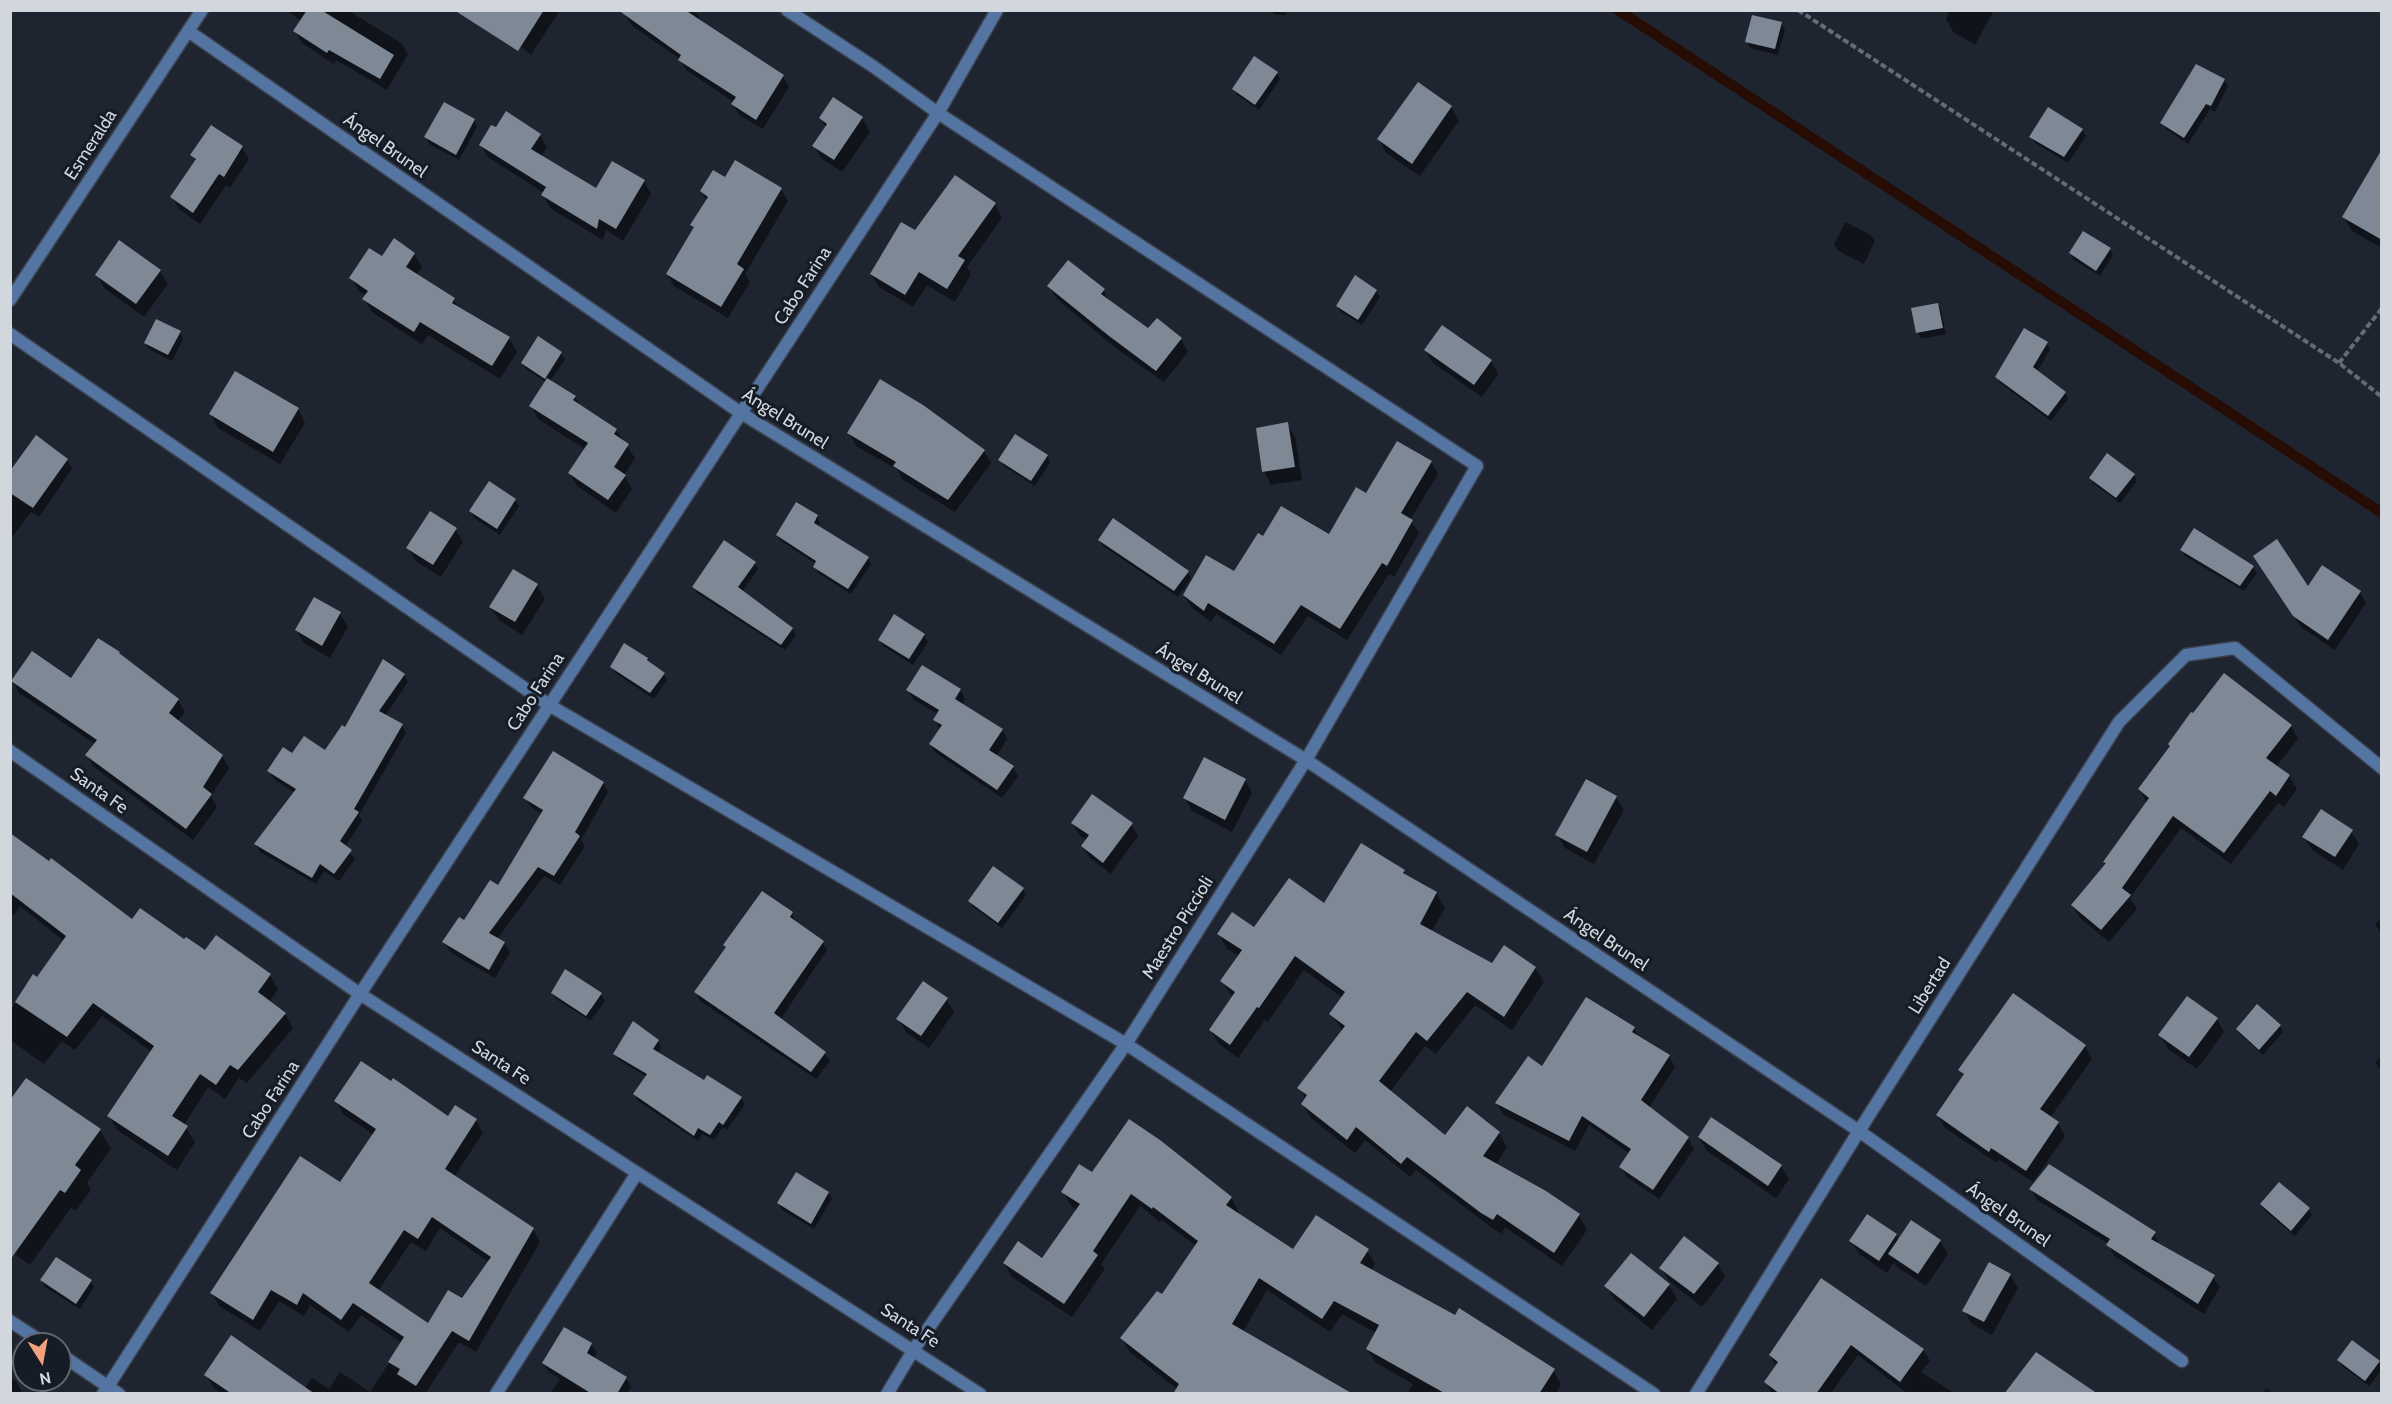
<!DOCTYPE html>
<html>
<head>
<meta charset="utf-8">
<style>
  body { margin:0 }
  #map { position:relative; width:2392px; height:1404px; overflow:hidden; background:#1e2530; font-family:Cabin,sans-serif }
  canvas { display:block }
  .frame { position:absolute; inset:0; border:12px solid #d2d7de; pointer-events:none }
  .north { position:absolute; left:12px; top:1332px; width:60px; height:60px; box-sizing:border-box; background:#151c26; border:2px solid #616770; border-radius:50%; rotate:169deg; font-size:16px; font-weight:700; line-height:24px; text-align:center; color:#d2d7de }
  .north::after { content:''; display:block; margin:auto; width:21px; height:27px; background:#f2a07e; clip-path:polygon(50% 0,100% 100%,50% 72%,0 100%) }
</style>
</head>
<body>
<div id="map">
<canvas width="2392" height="1404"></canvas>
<div class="frame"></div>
<div class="north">N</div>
</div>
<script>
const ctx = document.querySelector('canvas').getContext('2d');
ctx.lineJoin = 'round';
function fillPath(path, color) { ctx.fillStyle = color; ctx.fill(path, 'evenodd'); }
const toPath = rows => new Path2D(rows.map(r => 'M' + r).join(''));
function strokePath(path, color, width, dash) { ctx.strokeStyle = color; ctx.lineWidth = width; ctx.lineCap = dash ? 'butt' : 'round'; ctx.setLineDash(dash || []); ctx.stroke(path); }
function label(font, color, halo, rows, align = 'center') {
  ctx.font = font + ' Cabin,sans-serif'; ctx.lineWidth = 6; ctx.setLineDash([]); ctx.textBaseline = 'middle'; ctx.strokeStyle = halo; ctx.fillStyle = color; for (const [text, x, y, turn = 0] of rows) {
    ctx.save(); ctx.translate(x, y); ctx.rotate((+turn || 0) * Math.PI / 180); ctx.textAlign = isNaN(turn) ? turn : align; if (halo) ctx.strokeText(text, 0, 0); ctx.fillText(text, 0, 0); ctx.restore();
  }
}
fillPath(toPath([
  [285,10,353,10,352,13,401,43,408,54,387,90,336,60,334,64,302,43,295,31,302,21],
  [485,10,557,10,558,13,531,55,491,21],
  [630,10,691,10,698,15,703,24,783,76,789,87,763,129,739,115,733,104,734,102,686,70,680,59,632,26,626,16],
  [1269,10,1288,10,1285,15,1276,15],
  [1950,10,1994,10,1975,45,1953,32,1946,19],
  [1781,23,1785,30,1778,55,1750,48,1747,41],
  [2197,66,2224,80,2228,86,2215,112,2210,109,2188,144,2166,129,2162,123],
  [1277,73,1280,79,1259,110,1237,95,1234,89],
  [1451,107,1459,121,1420,176,1386,153,1379,139],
  [821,118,862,118,870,132,842,172,822,159,814,146,826,128],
  [474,120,477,127,459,160,429,144,426,137],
  [211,127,242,147,249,159,230,188,226,185,200,224,179,209,172,197,196,162,192,155],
  [2082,130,2086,136,2068,163,2035,143,2031,137],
  [540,135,547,147,541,157,596,191,644,181,651,194,623,241,606,230,603,240,550,208,543,195,544,193,488,157,481,145],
  [726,179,781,189,788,201,745,274,750,282,728,318,674,286,667,274,695,229,692,225,707,201,701,191],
  [2382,184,2382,248,2352,231,2344,217],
  [995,204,1002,218,967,267,971,274,955,302,927,285,913,307,879,287,871,274,916,232],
  [1845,222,1871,235,1875,241,1864,264,1838,251,1834,245],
  [2110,249,2113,255,2100,276,2074,260,2070,253],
  [414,254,422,267,416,275,454,300,459,309,509,338,517,352,500,379,428,335,422,344,372,312,364,299,366,296,359,291,351,278,382,258],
  [160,271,168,284,144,317,104,288,97,275],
  [1049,286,1103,290,1111,304,1149,330,1157,320,1181,339,1188,352,1164,382,1117,349,1056,298],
  [1376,291,1380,297,1362,325,1341,312,1337,306],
  [1937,304,1941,310,1946,334,1921,339,1918,333],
  [180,332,183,339,172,361,149,349,145,343],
  [2046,343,2050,349,2037,372,2065,393,2068,399,2051,421,2000,383,1997,377],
  [1425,350,1491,361,1498,374,1482,397,1433,363],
  [561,353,565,360,550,381,575,397,581,407,616,430,635,458,624,475,632,489,616,513,577,486,569,473,585,449,538,419,531,406,546,382,526,369,523,363],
  [298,409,305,423,280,464,218,428,211,414],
  [1287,424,1295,437,1302,480,1271,485,1264,471],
  [849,433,984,451,991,463,955,512,902,479,898,470,856,446],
  [1047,456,1050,462,1035,486,1004,466,1000,460],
  [67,460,72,469,39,517,31,512,10,540,10,468,13,469],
  [1431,462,1438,474,1410,520,1419,533,1394,577,1389,574,1347,640,1308,616,1281,655,1216,614,1211,622,1191,607,1184,595,1235,573,1264,538,1329,536,1367,495],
  [2134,475,2137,481,2120,503,2094,484,2091,478],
  [515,500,519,506,500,535,474,518,471,511],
  [817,516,820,523,818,527,868,558,871,564,851,594,818,573,815,567,816,564,781,541,777,535],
  [455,529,463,542,441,577,416,561,408,548],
  [1100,540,1187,572,1191,578,1178,597,1103,546],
  [2182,550,2253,567,2257,573,2244,591,2185,556],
  [755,563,758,569,742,592,792,629,796,635,785,650,697,593,694,587],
  [2261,567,2308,589,2360,592,2366,603,2335,650,2301,627],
  [537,585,545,599,522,635,499,620,491,607],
  [314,599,340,614,348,627,330,658,304,643,296,630],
  [894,616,924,635,928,642,913,665,883,646,879,640],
  [119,653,122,658,178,700,185,712,178,721,222,756,229,768,211,796,217,807,193,840,94,767,87,755,95,744,19,693,13,681,71,680],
  [647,659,664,674,667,680,654,699,615,673,612,667],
  [404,675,408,682,385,716,402,725,406,733,359,815,362,821,345,847,355,859,339,881,324,871,316,884,260,852,256,845,295,793,274,779,269,771,293,756,326,752,345,729],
  [908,690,960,690,965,699,962,705,1002,730,1007,739,996,757,1013,767,1018,776,1002,798,936,753,930,744,940,730,935,720,938,714,913,699],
  [2291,726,2298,739,2276,767,2289,776,2297,789,2284,807,2278,803,2231,864,2181,828,2130,898,2137,909,2109,942,2080,918,2072,905,2107,865,2105,862,2147,803,2139,789],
  [1245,780,1252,793,1232,832,1192,811,1185,798],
  [603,783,608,792,581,840,585,846,560,885,544,876,497,939,504,943,510,952,495,978,450,952,444,942,498,887,542,814,531,807,525,798],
  [1616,797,1624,810,1594,864,1565,848,1557,835],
  [1073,823,1131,824,1138,836,1111,874,1090,858,1082,846,1087,840,1080,836],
  [2351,831,2359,844,2343,870,2312,850,2304,837],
  [10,835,133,921,185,941,205,952,270,975,278,989,269,1002,285,1014,293,1028,247,1083,239,1078,225,1099,208,1087,184,1125,195,1142,177,1170,117,1130,109,1116,152,1052,102,1016,75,1050,62,1041,44,1064,10,1040,10,1011,33,976,37,979,64,941,20,906,14,915,10,913],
  [1404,871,1407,877,1436,893,1445,908,1431,932,1492,965,1535,968,1544,982,1512,1030,1475,1005,1436,1054,1425,1046,1390,1092,1445,1137,1499,1133,1507,1147,1496,1165,1545,1192,1579,1215,1587,1230,1562,1266,1505,1227,1502,1234,1491,1227,1416,1170,1410,1177,1365,1140,1355,1153,1311,1118,1302,1104,1306,1099,1299,1088,1343,1031,1331,1014,1343,998,1304,970,1268,1022,1265,1020,1238,1058,1219,1044,1210,1030,1233,998,1222,981,1240,956,1227,949,1219,934,1254,929,1324,905],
  [1022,889,1026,895,1002,928,973,907,970,901],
  [792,913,796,923,822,942,827,950,780,1020,825,1053,830,1061,816,1079,700,1001,696,992],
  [2382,917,2382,935,2375,924],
  [566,971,601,995,605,1001,590,1021,556,999,552,993],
  [946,999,954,1012,929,1048,906,1032,898,1019],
  [2217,1019,2224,1032,2197,1069,2168,1049,2160,1035],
  [2280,1026,2283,1032,2263,1055,2241,1035,2237,1029],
  [1634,1028,1640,1039,1669,1056,1675,1067,1649,1108,1688,1138,1694,1149,1659,1199,1627,1177,1621,1167,1630,1154,1589,1125,1575,1151,1503,1114,1497,1104,1543,1068],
  [658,1041,661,1047,658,1053,704,1082,741,1098,745,1104,727,1130,723,1127,714,1140,702,1134,698,1141,638,1101,635,1094,647,1077,619,1060,615,1054],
  [2085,1046,2092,1059,2050,1118,2058,1123,2065,1136,2033,1182,1999,1160,1997,1163,1945,1128,1937,1115,1964,1077,1960,1070],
  [2382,1056,2382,1073,2375,1062],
  [336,1101,476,1120,483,1133,454,1177,533,1229,540,1242,476,1352,459,1342,425,1394,222,1394,214,1388,206,1375,304,1390,312,1378,329,1389,340,1372,370,1392,402,1343,361,1315,349,1332,310,1305,304,1316,279,1301,260,1331,219,1306,212,1293,340,1184,374,1135,343,1114],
  [440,1228,489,1262,463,1300,429,1325,378,1291,411,1242,426,1251],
  [100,1130,111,1149,87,1183,91,1190,76,1211,71,1208,30,1265,10,1251],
  [1699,1138,1781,1166,1789,1179,1776,1198,1707,1151],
  [1159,1141,1231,1198,1239,1212,1237,1214,1293,1251,1367,1251,1375,1264,1371,1271,1553,1370,1561,1384,1556,1394,1407,1394,1413,1384,1375,1362,1367,1349,1376,1333,1342,1314,1330,1332,1267,1290,1243,1332,1177,1389,1130,1352,1122,1339,1162,1296,1196,1246,1162,1220,1160,1222,1140,1206,1101,1264,1105,1269,1072,1317,1012,1277,1004,1263,1043,1260,1077,1210,1071,1206,1063,1192,1092,1174],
  [2031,1189,2154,1233,2159,1245,2213,1277,2220,1287,2204,1314,2114,1256,2109,1244,2037,1200],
  [828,1193,832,1199,814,1229,782,1210,779,1204],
  [2261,1205,2309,1209,2312,1215,2295,1236,2265,1211],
  [1896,1235,1899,1241,1940,1241,1948,1254,1926,1286,1897,1267,1894,1262,1887,1273,1859,1254,1851,1241],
  [1631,1255,1669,1285,1677,1299,1652,1330,1614,1299,1606,1286],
  [1718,1264,1725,1277,1702,1307,1669,1281,1661,1268],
  [2010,1275,2018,1288,1992,1335,1972,1324,1964,1311],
  [1821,1280,1923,1350,1930,1361,1921,1372,1956,1394,1908,1394,1858,1355,1830,1394,1772,1394,1766,1382,1777,1367,1770,1356],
  [42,1281,91,1281,94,1287,80,1309,45,1287],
  [565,1329,591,1345,597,1353,593,1359,626,1378,631,1387,627,1394,550,1394,560,1379,549,1372,543,1363],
  [2338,1360,2379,1362,2382,1369,2369,1386,2342,1366],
  [10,1377,16,1381,23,1394,10,1394],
  [2266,1388,2276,1394,2263,1394]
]), '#0007');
strokePath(toPath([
  [1618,10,2382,513]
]), '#260c03', 10);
fillPath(toPath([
  [307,10,321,10,394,55,380,79,329,50,327,53,293,31],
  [454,10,544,10,518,51],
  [618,10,685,10,784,75,756,120,731,104,736,97,678,60,681,55],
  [1752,15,1782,22,1775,49,1745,42],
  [1254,56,1278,72,1255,105,1232,89],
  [2196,64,2225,79,2211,106,2206,104,2184,138,2160,123],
  [1418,82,1452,106,1412,164,1377,139],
  [833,97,863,117,834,160,812,146,827,124,819,118],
  [444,102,475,119,456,155,424,137],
  [2048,107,2083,129,2064,157,2029,137],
  [506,111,541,134,531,149,596,188,612,161,645,180,616,229,599,219,597,229,541,195,546,187,479,145,491,125,496,127],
  [211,125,243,146,224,177,219,174,193,213,170,197,196,159,190,155],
  [2382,149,2382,240,2342,217],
  [735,160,782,188,737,264,744,269,721,307,666,274,694,227,690,225,708,197,700,191,713,170,725,177],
  [955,175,996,203,958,256,965,260,947,289,919,272,905,295,870,274,901,222,915,230],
  [2083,231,2111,248,2096,271,2069,253],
  [394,238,415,253,406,267,455,298,452,303,510,337,492,366,420,322,414,332,362,299,368,291,349,278,369,248,382,256],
  [119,240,161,270,136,304,95,275],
  [1068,260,1105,289,1101,294,1148,328,1157,318,1182,338,1156,371,1109,336,1047,286],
  [1355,275,1377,290,1358,320,1336,306],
  [1938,303,1943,328,1916,333,1911,308],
  [156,319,181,331,168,355,144,343],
  [1442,325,1492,360,1474,385,1424,350],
  [2024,328,2048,342,2033,367,2066,392,2048,416,1995,377],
  [538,336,562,352,545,379,521,363],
  [235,371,299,408,273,452,209,414],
  [547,378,576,396,573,400,617,429,614,434,629,444,614,467,626,475,608,500,568,473,588,443,529,406],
  [880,379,923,405,985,450,948,500,893,466,896,462,847,433],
  [1288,422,1295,467,1262,472,1256,428],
  [1015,434,1048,455,1031,481,998,460],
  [36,435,68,459,33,508,10,493,10,471],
  [1397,441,1432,461,1401,513,1413,520,1387,566,1382,563,1340,629,1301,605,1274,644,1208,603,1204,611,1183,595,1206,555,1234,571,1258,533,1263,536,1281,506,1329,534,1356,487,1366,493],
  [2107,453,2135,474,2116,498,2089,478],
  [489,481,516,499,497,529,469,511],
  [796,502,818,515,814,523,869,557,848,589,813,567,816,561,776,535],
  [430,511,457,528,433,565,406,548],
  [1113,518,1189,571,1174,591,1098,540],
  [2194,528,2254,566,2240,586,2180,550],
  [2277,539,2308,586,2322,565,2361,591,2328,640,2293,616,2253,556],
  [724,540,756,562,738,587,793,628,781,645,692,587],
  [513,569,538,584,515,622,489,607],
  [314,597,341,612,322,646,295,630],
  [894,614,925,634,909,659,878,640],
  [98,638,120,652,119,653,179,699,169,713,223,755,203,787,212,794,186,829,85,755,97,740,11,681,32,651,71,678],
  [624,643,648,658,647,660,665,673,650,693,610,667],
  [383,659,405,674,379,711,403,724,354,809,359,812,340,841,352,850,334,874,320,864,312,878,254,844,296,789,267,771,283,747,292,753,304,736,325,750,342,725,345,727],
  [922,665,961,689,955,699,1003,729,989,750,1014,766,997,790,929,744,942,725,933,720,939,710,906,690],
  [2224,673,2292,725,2266,758,2290,775,2276,796,2270,791,2224,853,2173,816,2122,888,2131,895,2101,930,2071,905,2106,863,2103,862,2149,798,2138,789,2170,746,2168,744,2191,712,2193,713],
  [553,751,604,782,575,832,580,836,554,876,538,867,489,933,505,942,489,970,442,942,459,917,464,920,490,880,498,885,543,810,523,798],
  [1204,757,1246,779,1225,820,1183,798],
  [1586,779,1617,796,1587,852,1555,835],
  [1092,794,1133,823,1103,863,1081,846,1089,835,1071,823],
  [2321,809,2353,830,2335,857,2302,837],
  [10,833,49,861,51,858,132,919,140,908,184,939,186,937,205,950,216,935,271,974,258,992,286,1013,238,1070,230,1065,216,1085,200,1074,172,1116,188,1126,168,1156,107,1116,154,1046,93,1003,67,1037,15,1002,33,974,37,977,66,936,10,893],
  [1361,843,1405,870,1403,873,1437,892,1420,924,1492,963,1504,945,1536,967,1504,1017,1467,992,1427,1041,1416,1032,1379,1081,1445,1135,1467,1106,1500,1132,1483,1156,1546,1191,1580,1214,1554,1253,1497,1214,1493,1220,1481,1213,1407,1157,1401,1164,1356,1127,1347,1140,1301,1104,1307,1095,1297,1088,1345,1026,1329,1014,1345,992,1295,956,1259,1008,1257,1007,1230,1045,1209,1030,1235,992,1220,981,1242,950,1217,934,1232,912,1254,927,1289,878,1324,903],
  [993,866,1024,888,998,923,968,901],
  [762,891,793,912,790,917,824,941,774,1013,826,1052,811,1072,694,992,726,947,723,945],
  [565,969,602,993,586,1016,551,993],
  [923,981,948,998,921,1036,896,1019],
  [2013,993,2086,1045,2040,1109,2059,1122,2026,1171,1991,1148,1989,1152,1936,1115,1964,1074,1958,1070],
  [2187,996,2218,1018,2189,1057,2158,1035],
  [1586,997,1635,1027,1632,1032,1670,1055,1641,1100,1689,1137,1653,1190,1619,1167,1631,1149,1582,1116,1569,1141,1495,1103,1528,1056,1542,1066],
  [2257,1004,2281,1025,2259,1050,2236,1029],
  [633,1021,659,1040,653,1049,704,1080,707,1075,742,1097,723,1125,719,1122,710,1135,698,1128,694,1136,633,1094,647,1074,613,1054],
  [361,1061,391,1081,393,1078,448,1116,455,1105,477,1119,445,1169,534,1228,469,1341,452,1331,416,1386,397,1374,400,1369,388,1362,404,1337,353,1303,341,1320,303,1293,297,1305,271,1290,253,1320,210,1293,300,1156,340,1182,376,1129,334,1101],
  [432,1217,491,1257,462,1298,448,1290,428,1323,369,1283,404,1230,418,1239],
  [26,1078,101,1129,75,1165,81,1170,65,1193,60,1190,10,1260,10,1100],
  [1711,1117,1782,1165,1768,1186,1698,1137],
  [1129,1119,1160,1140,1232,1197,1226,1205,1293,1249,1316,1215,1369,1249,1360,1263,1455,1315,1459,1308,1555,1369,1539,1394,1446,1394,1366,1349,1379,1325,1334,1301,1322,1319,1259,1278,1232,1324,1353,1394,1173,1394,1179,1384,1120,1338,1157,1291,1162,1294,1198,1241,1153,1207,1152,1209,1131,1194,1093,1251,1098,1255,1064,1304,1003,1263,1018,1241,1042,1258,1080,1204,1061,1192,1079,1164,1092,1172],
  [2049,1164,2156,1232,2151,1239,2215,1275,2198,1304,2106,1245,2110,1239,2029,1189],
  [796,1172,829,1192,811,1224,777,1203],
  [2279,1182,2310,1208,2291,1231,2260,1204],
  [1867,1214,1897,1234,1879,1261,1849,1241],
  [1911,1220,1941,1240,1918,1274,1888,1254],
  [1684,1236,1719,1263,1694,1294,1659,1268],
  [1631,1253,1670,1284,1644,1317,1604,1286],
  [56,1257,92,1280,76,1304,40,1280],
  [1989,1262,2011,1274,1984,1322,1962,1311],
  [1821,1278,1924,1349,1900,1382,1851,1345,1816,1394,1780,1394,1764,1382,1778,1362,1769,1355],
  [564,1327,592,1343,587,1353,627,1377,617,1394,592,1394,542,1363],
  [231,1335,315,1394,232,1394,204,1375],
  [2352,1340,2380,1361,2365,1381,2337,1360],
  [2036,1352,2098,1394,2004,1394]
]), '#7f8895');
const minor = toPath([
  [787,10,874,67,938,113,1477,466,1306,760,1126,1044,914,1349,887,1394],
  [188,31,741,413,1306,760,1859,1131,2182,1361],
  [10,300,202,10],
  [10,334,549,705,1126,1044,1654,1394],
  [10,751,360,994,980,1394],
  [10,1321,45,1344],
  [60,1354,119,1394],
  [103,1394,360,994,938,113,997,10],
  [496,1394,637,1173],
  [1696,1394,1859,1131,2119,722,2186,655,2235,648,2382,768]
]);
strokePath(minor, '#3b414c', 15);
strokePath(toPath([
  [1798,10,2339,363,2382,397],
  [2339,363,2382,308]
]), '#646b74', 4, [6, 3]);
strokePath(minor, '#5474a2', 12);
label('18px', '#d2d7de', '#151c26', [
  ["Esmeralda",91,145,-57],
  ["Ángel Brunel",385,146,35],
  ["Cabo Farina",803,286,-57],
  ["Ángel Brunel",785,419,32],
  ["Ángel Brunel",1199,674,32],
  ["Cabo Farina",536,692,-57],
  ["Santa Fe",99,791,35],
  ["Maestro Piccioli",1178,928,-58],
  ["Ángel Brunel",1606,940,34],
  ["Libertad",1930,986,-58],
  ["Santa Fe",501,1063,33],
  ["Cabo Farina",271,1100,-57],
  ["Ángel Brunel",2008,1215,35],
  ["Santa Fe",910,1326,33]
]);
</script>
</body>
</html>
